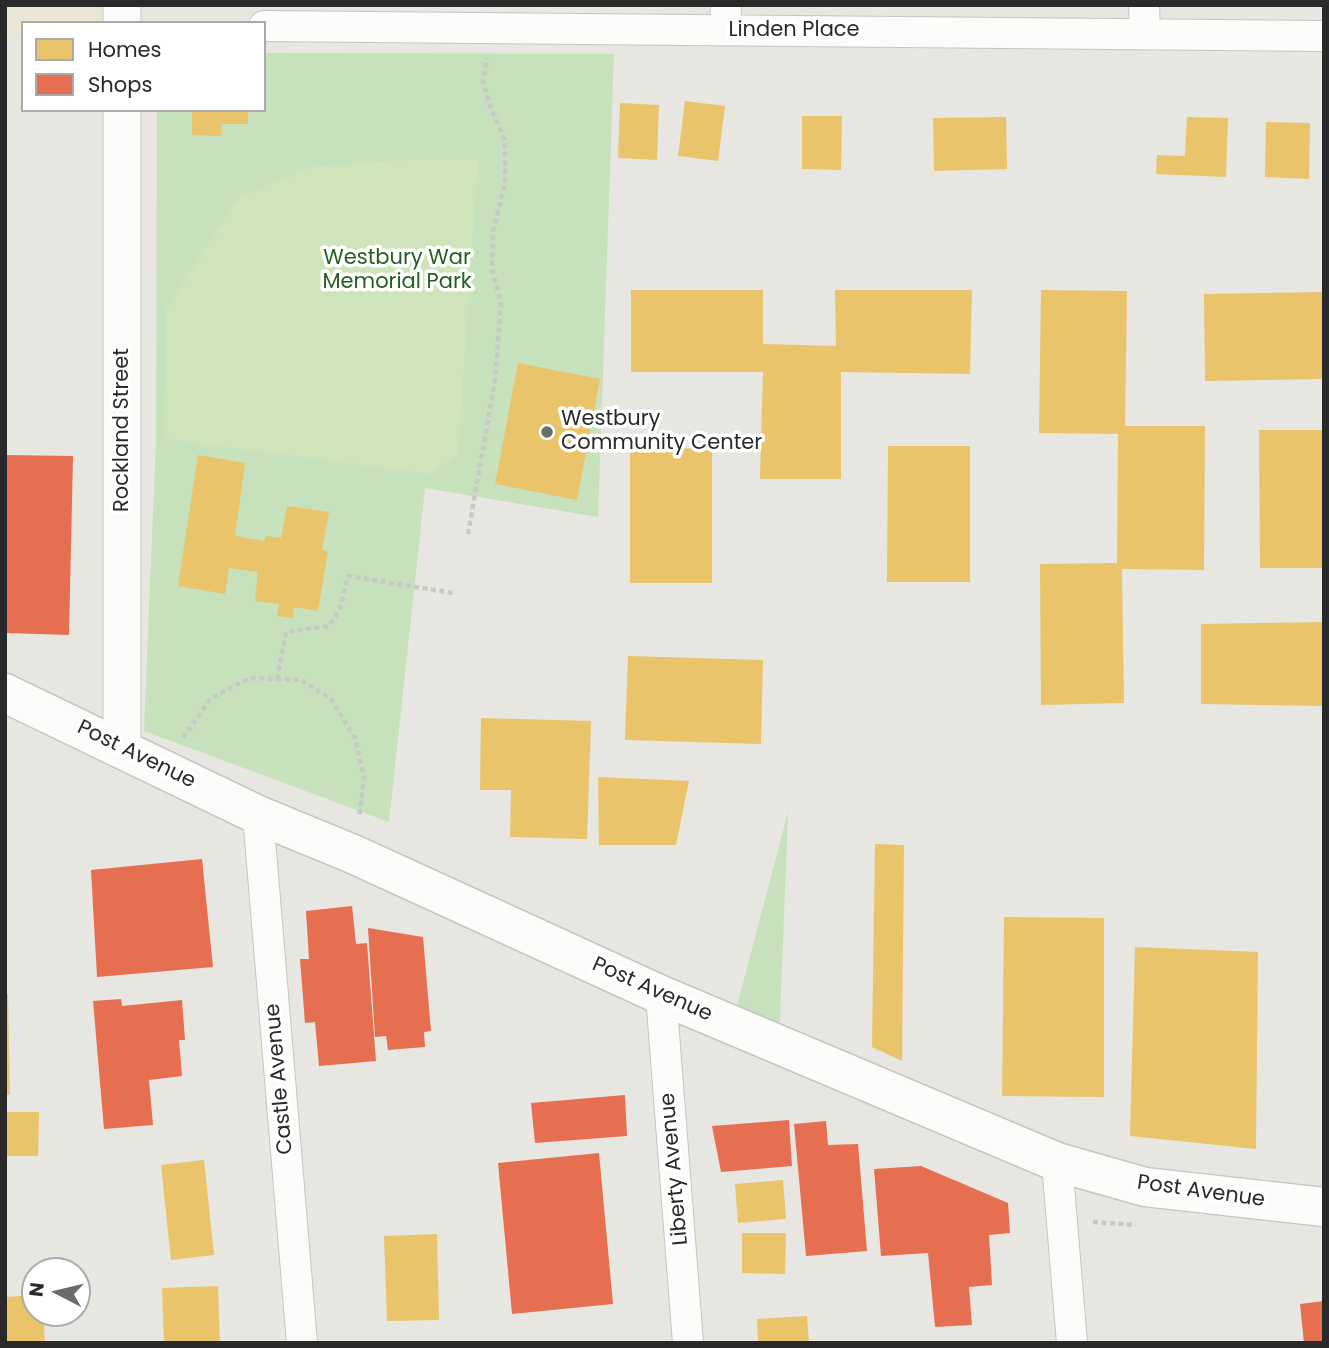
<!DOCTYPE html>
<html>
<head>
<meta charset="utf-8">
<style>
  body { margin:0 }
  #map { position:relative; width:1329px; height:1348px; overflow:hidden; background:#e8e6e0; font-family:Poppins,sans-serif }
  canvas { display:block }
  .frame { position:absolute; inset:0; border:7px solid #2a2a2a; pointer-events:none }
  .legend { position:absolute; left:21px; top:21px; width:245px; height:91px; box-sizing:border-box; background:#fff; border:2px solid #aaa; margin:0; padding:9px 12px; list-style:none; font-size:21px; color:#2a2a2a }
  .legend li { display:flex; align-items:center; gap:14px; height:35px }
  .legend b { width:35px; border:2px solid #aaa }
  .north { position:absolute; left:21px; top:1257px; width:70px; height:70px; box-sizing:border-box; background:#fff; border:2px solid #aaa; border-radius:50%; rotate:277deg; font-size:19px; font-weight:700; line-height:28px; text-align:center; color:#2a2a2a }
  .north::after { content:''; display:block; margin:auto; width:24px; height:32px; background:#6c6c6a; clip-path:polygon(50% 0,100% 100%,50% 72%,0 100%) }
</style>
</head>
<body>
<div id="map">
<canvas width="1329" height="1348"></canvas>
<div class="frame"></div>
<ul class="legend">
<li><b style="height:19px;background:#e9c46a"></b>Homes</li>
<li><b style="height:19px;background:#e76f51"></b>Shops</li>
</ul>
<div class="north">N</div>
</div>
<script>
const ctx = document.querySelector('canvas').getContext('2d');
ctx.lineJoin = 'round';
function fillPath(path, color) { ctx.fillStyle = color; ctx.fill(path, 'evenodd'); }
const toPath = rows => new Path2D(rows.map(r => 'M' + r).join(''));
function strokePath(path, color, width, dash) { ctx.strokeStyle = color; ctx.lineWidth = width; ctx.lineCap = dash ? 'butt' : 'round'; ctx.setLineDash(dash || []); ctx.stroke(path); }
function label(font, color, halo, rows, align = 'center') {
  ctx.font = font + ' Poppins,sans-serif'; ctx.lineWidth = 7; ctx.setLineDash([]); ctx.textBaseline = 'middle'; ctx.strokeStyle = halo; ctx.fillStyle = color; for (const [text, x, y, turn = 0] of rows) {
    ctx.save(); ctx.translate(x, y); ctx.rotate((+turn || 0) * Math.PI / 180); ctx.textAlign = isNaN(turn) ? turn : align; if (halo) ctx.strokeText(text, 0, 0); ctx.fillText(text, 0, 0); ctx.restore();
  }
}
fillPath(toPath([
  [5,5,122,5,122,23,23,23,23,36,5,38]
]), '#eae6d6');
fillPath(toPath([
  [264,53,614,54,598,517,425,488,389,822,144,731,156,441,157,110,264,110],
  [788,812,779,1045,732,1025]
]), '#c6e1bc');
fillPath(toPath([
  [478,159,458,455,431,474,164,439,166,309,239,197,311,167,408,160]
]), '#cfe4ba');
fillPath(toPath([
  [685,101,725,106,718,161,678,156],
  [620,103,659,105,657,160,618,158],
  [192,110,248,110,248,124,222,124,221,136,192,135],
  [802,116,842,116,841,170,802,169],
  [1006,117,1007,169,934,171,933,118],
  [1187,117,1228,118,1226,177,1156,174,1157,155,1185,156],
  [1266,122,1310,123,1309,179,1265,177],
  [631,290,763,290,763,344,836,346,835,290,972,290,970,374,841,372,841,479,760,479,763,372,631,372],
  [1041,290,1127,291,1125,426,1205,426,1204,570,1122,569,1124,703,1041,705,1040,564,1117,563,1118,434,1039,433],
  [1324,292,1324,379,1205,381,1204,294],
  [518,363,600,379,577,500,495,484],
  [1259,430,1324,430,1324,568,1260,568],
  [888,446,970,446,970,582,887,582],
  [712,448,712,583,630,583,630,449],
  [198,455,245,463,235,536,264,541,266,536,281,538,287,506,329,512,322,550,328,551,318,611,294,607,293,618,277,616,279,604,255,601,258,572,229,568,225,594,178,586],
  [1324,622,1324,706,1201,704,1201,624],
  [628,656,763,660,761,744,625,740],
  [481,718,591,721,587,839,510,837,511,790,480,790],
  [598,777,689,781,676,845,599,845],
  [875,844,904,845,902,1061,872,1047],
  [1004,917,1104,918,1104,1097,1002,1096],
  [1135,947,1258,952,1256,1149,1130,1136],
  [5,994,8,994,10,1095,5,1095],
  [5,1112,39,1112,38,1156,5,1156],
  [204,1160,214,1255,171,1260,161,1165],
  [783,1180,786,1219,738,1223,735,1184],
  [742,1233,786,1233,785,1274,742,1273],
  [437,1234,439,1320,387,1321,384,1236],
  [218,1286,220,1343,164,1343,162,1288],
  [35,1295,35,1313,43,1313,45,1343,6,1343,5,1297],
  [807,1316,809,1343,758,1343,757,1319]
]), '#e9c46a');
fillPath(toPath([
  [5,455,73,456,69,635,5,633],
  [202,859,213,967,97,977,91,870],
  [352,906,356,944,367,943,376,1061,319,1066,315,1022,305,1023,300,959,309,959,306,911],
  [368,928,423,937,431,1031,424,1032,425,1047,388,1050,386,1036,375,1037],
  [121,999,122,1006,182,1000,185,1040,179,1040,182,1076,149,1080,153,1125,104,1129,93,1001],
  [625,1095,627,1136,535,1143,531,1103],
  [789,1120,792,1166,721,1172,712,1126],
  [826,1121,828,1145,858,1144,867,1251,806,1256,794,1124],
  [599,1153,613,1304,512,1314,498,1163],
  [921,1166,1008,1203,1010,1233,989,1235,992,1285,969,1287,972,1325,935,1327,928,1253,881,1256,874,1169],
  [1324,1301,1324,1343,1304,1343,1300,1304]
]), '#e76f51');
const minor = toPath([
  [1144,5,1145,34],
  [264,26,1324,36],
  [725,30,726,5],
  [258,815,302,1343],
  [661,995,688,1343],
  [1057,1162,1072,1343]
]);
const tertiary = toPath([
  [122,5,122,23],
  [122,750,122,110]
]);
const secondary = toPath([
  [5,693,258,815,353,854,661,995,1057,1162,1145,1187,1324,1207]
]);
strokePath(minor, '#c6c5c4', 32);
strokePath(tertiary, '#c6c5c4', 39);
strokePath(secondary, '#c6c5c4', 41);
strokePath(toPath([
  [468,534,495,380,501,303,492,269,493,231,505,184,505,141,489,103,483,81,487,58],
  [277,679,286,632,329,626,340,609,348,576,453,593],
  [183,738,211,698,250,678,301,680,331,699,355,738,364,778,359,817],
  [1093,1222,1136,1225]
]), '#c8c8c7', 4.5, [5, 3.5]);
strokePath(minor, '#fcfbfa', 30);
strokePath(tertiary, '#fcfbfa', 37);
strokePath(secondary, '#fcfbfa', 38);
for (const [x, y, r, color] of [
  [547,432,7,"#6c6c6a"]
]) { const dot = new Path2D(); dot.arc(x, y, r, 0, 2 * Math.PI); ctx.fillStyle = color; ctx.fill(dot); strokePath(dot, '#fff', 2.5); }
label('21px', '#2a2a2a', '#fff', [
  ["Linden Place",794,31],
  ["Rockland Street",123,430,-90],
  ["Post Avenue",136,755,26],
  ["Post Avenue",652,990,24],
  ["Castle Avenue",280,1079,-95],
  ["Liberty Avenue",675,1169,-95],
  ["Post Avenue",1201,1192,8]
]);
label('21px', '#246120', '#fff', [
  ["Westbury War",397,259],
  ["Memorial Park",397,283]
]);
label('21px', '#2a2a2a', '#fff', [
  ["Westbury",561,420],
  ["Community Center",561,444]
], 'left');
</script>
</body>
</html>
